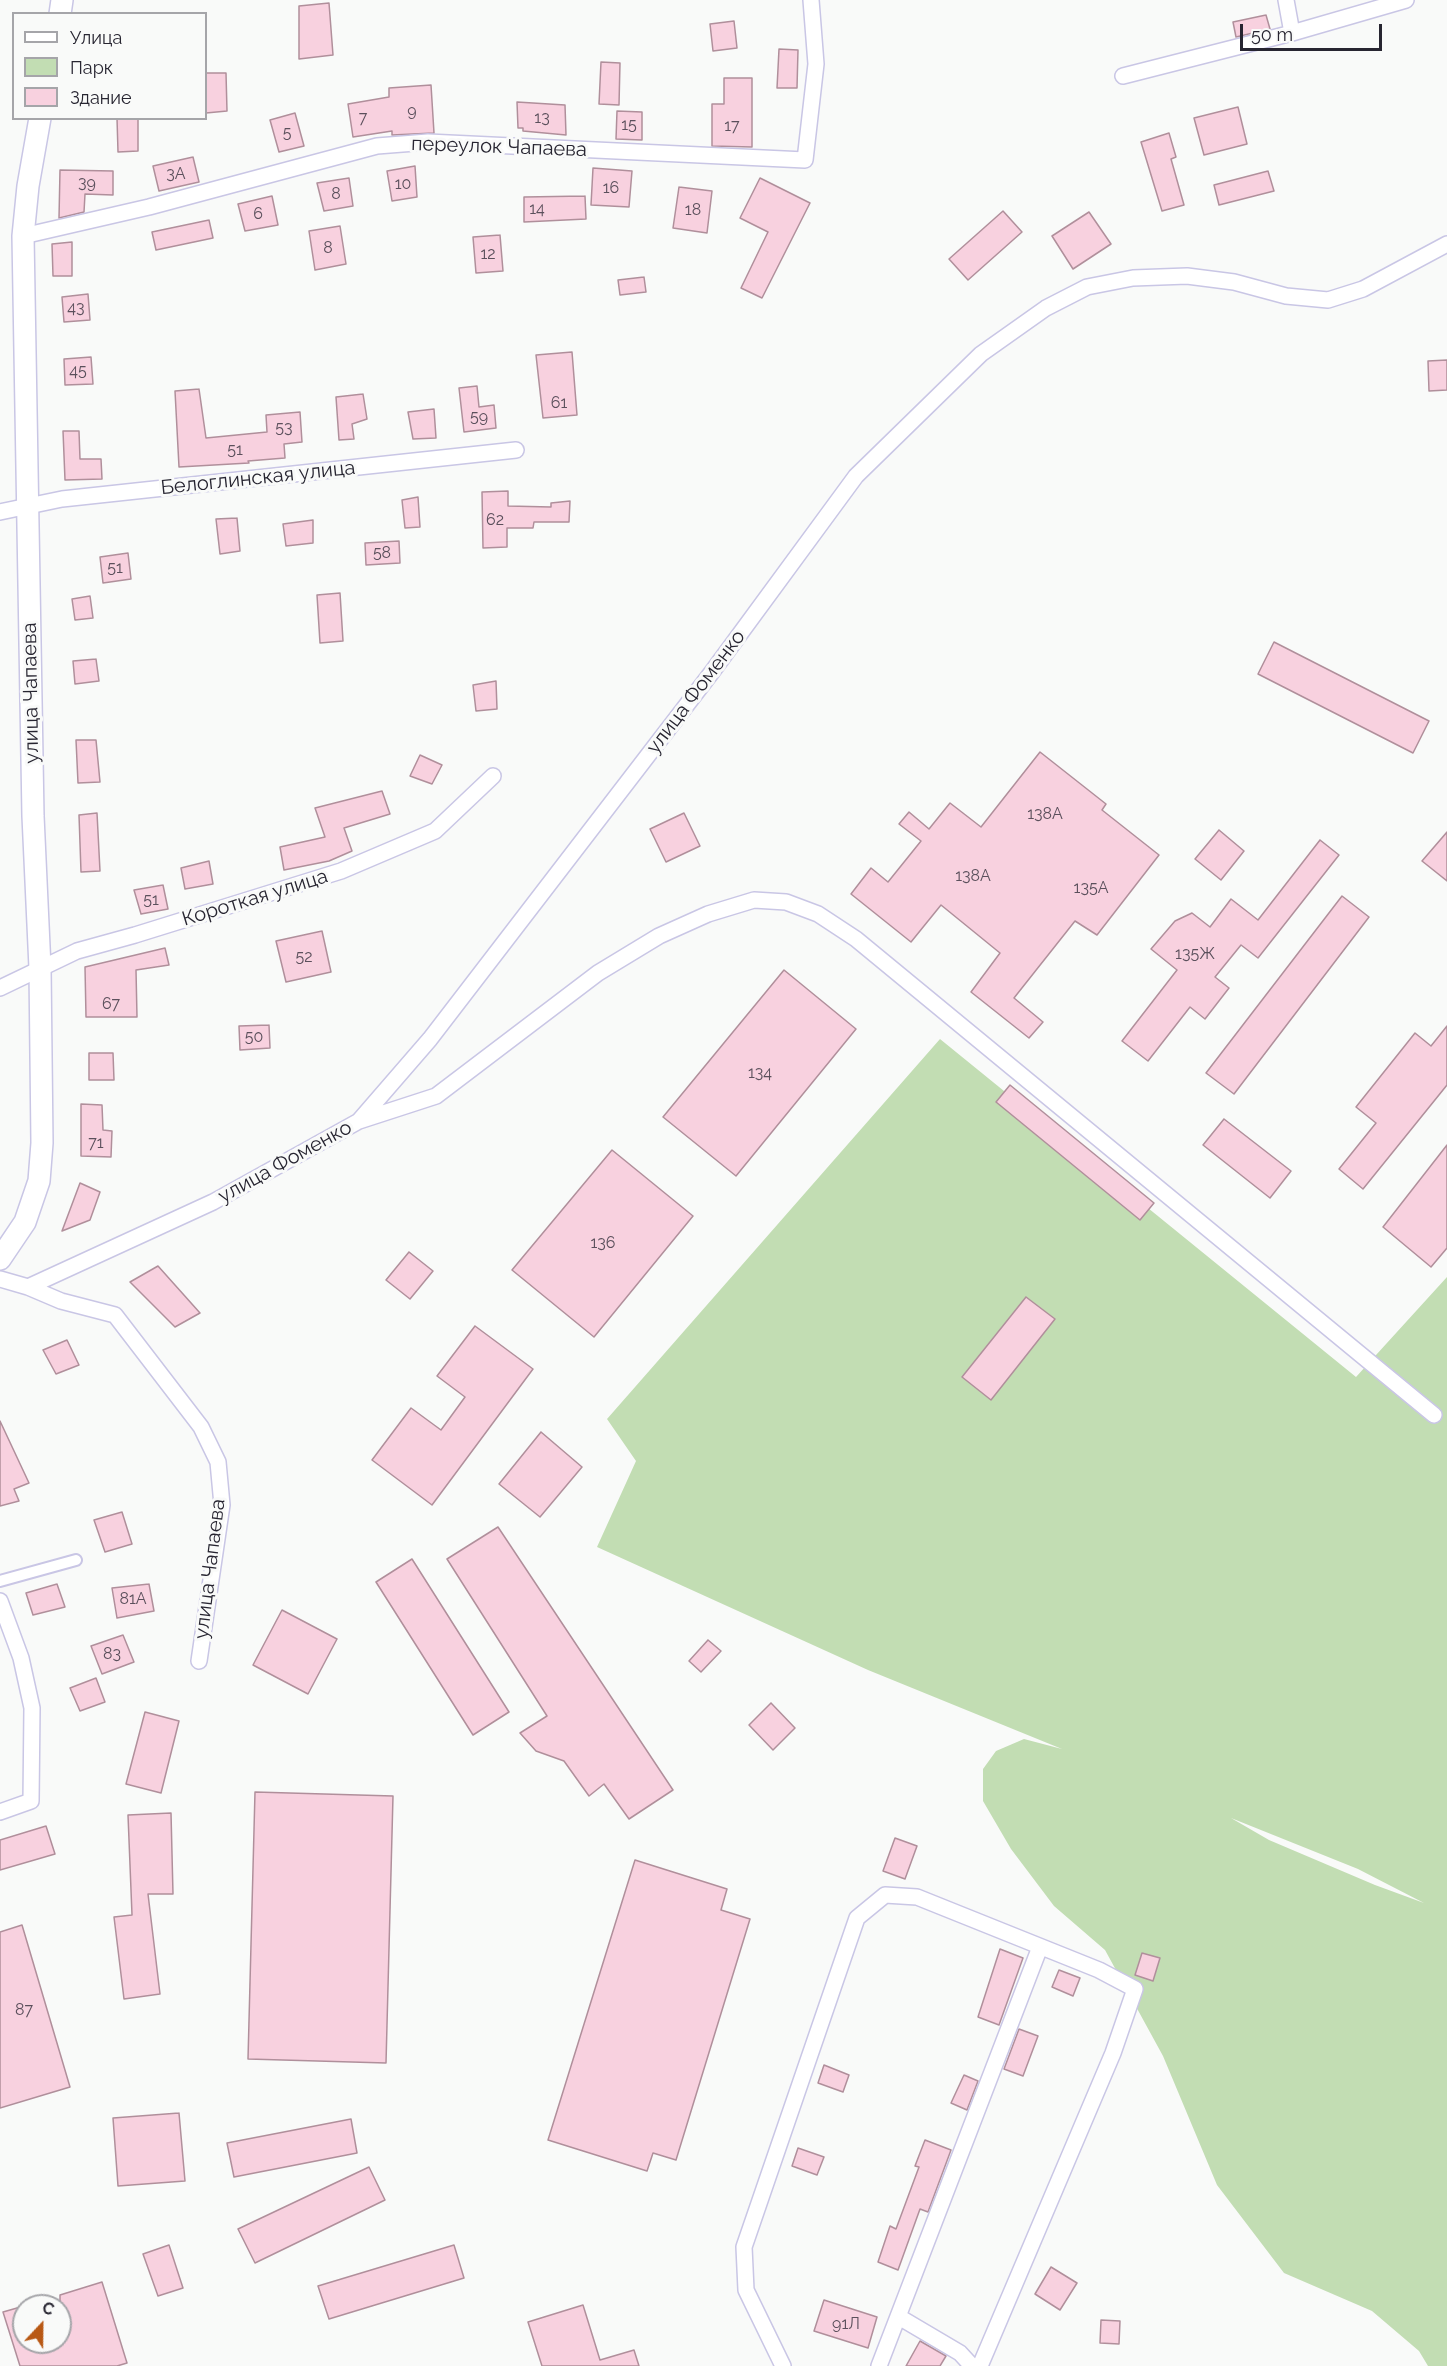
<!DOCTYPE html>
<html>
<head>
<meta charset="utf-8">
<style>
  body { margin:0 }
  #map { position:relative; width:1447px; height:2366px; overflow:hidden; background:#f9faf9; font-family:Raleway,sans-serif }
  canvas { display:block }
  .legend { position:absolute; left:12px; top:12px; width:195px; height:108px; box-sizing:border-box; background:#f9faf9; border:2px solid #a5a5a9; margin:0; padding:8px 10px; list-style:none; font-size:18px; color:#272531 }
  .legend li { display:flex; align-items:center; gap:12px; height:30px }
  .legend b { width:30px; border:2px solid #a5a5a9 }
  .north { position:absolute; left:12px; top:2294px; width:60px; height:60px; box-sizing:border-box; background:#f9faf9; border:2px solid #a5a5a9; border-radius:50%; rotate:22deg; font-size:16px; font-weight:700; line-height:24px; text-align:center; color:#272531 }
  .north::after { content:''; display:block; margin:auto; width:21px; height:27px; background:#b85814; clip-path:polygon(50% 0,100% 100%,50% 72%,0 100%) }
  .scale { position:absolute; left:1240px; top:24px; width:142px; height:27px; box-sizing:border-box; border:3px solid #272531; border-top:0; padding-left:8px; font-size:18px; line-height:21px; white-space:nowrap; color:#272531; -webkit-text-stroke:4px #f9faf9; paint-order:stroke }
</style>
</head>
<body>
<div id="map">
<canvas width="1447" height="2366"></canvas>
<ul class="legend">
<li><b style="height:8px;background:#fff"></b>Улица</li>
<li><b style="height:16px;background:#c2ddb3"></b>Парк</li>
<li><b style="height:16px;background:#f8d1df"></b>Здание</li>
</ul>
<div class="north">С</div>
<div class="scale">50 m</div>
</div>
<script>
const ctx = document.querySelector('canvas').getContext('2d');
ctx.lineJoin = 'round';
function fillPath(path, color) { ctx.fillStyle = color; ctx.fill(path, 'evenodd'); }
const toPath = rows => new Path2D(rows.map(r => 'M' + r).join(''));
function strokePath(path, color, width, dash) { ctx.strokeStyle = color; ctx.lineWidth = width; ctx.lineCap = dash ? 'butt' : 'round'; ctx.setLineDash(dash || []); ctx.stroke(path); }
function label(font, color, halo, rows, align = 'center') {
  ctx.font = font + ' Raleway,sans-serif'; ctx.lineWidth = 6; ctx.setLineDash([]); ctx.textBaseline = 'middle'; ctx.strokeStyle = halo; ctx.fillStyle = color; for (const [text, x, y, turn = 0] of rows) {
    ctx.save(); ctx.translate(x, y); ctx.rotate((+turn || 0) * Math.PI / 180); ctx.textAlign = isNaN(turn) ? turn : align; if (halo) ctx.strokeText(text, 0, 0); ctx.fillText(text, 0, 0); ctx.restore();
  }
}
fillPath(toPath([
  [940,1039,1356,1377,1447,1277,1447,2366,1428,2366,1419,2351,1372,2311,1284,2273,1217,2185,1163,2056,1105,1950,1054,1906,1011,1849,983,1801,983,1769,996,1751,1024,1739,1062,1749,868,1670,597,1547,636,1461,607,1419],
  [1231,1818,1358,1869,1424,1903,1375,1885,1269,1840]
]), '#c2ddb3');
const building = toPath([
  [329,3,333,55,299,59,299,6,329,3],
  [1266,15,1270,29,1236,37,1233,22,1266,15],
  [734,21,737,48,713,51,710,24,734,21],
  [779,49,798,50,797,88,777,88,779,49],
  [601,62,620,63,619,105,599,104,601,62],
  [206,73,226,73,227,111,206,113,206,73],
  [724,78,752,78,752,147,712,146,712,104,724,104,724,78],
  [431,85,434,133,392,135,392,131,353,137,348,104,389,97,389,88,431,85],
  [517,102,565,105,566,135,523,131,523,128,518,128,517,102],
  [1238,107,1247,144,1204,155,1194,118,1238,107],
  [617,111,642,112,642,140,616,139,617,111],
  [295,113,304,146,279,152,270,120,295,113],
  [117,118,138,118,138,151,118,152,117,118],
  [1169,133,1176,157,1171,159,1184,205,1162,211,1141,142,1169,133],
  [193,157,199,182,159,191,153,166,193,157],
  [415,166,417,197,392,201,387,171,415,166],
  [593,168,632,171,629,207,591,205,593,168],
  [60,170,113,171,113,195,85,194,84,212,59,218,60,170],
  [1268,171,1274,191,1219,205,1214,185,1268,171],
  [349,178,353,206,324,211,317,183,349,178],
  [760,178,810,203,762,298,741,288,768,232,740,218,760,178],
  [679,187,712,191,707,233,673,228,679,187],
  [272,196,278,225,245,231,238,204,272,196],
  [585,196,586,219,524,222,524,197,585,196],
  [1003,211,1022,232,968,280,949,259,1003,211],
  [1089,212,1111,244,1073,269,1052,236,1089,212],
  [209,220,213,238,156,250,152,232,209,220],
  [340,226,346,264,315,270,309,231,340,226],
  [500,235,503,271,476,273,473,237,500,235],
  [72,242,72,276,53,276,52,244,72,242],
  [644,277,646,292,620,295,618,280,644,277],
  [88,294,90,320,64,322,62,297,88,294],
  [572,352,577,415,543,418,536,355,572,352],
  [91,357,93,384,65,385,64,359,91,357],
  [1447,360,1447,390,1429,391,1428,361,1447,360],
  [477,386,479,407,494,405,496,428,464,432,459,388,477,386],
  [199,389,206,438,267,432,266,415,300,412,302,442,284,444,285,458,248,461,249,463,179,467,175,391,199,389],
  [363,394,367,419,352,424,354,439,339,440,336,397,363,394],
  [434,409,436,438,413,439,408,412,434,409],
  [63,431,79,431,80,459,101,459,102,479,65,480,63,431],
  [508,491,508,506,551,507,551,503,570,501,569,522,534,522,533,528,507,528,507,547,483,548,482,492,508,491],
  [418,497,420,527,405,528,402,500,418,497],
  [237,518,240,551,220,554,216,519,237,518],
  [313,520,313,543,286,546,283,524,313,520],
  [399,541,400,563,366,565,365,543,399,541],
  [128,553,131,579,103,583,100,557,128,553],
  [340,593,343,641,320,643,317,595,340,593],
  [90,596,93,618,75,620,72,599,90,596],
  [1274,642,1429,721,1413,753,1258,674,1274,642],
  [96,659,99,681,75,684,73,661,96,659],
  [496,681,497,709,476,711,473,685,496,681],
  [76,740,96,740,100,782,78,783,76,740],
  [1040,752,1106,804,1102,810,1159,855,1097,935,1075,921,1014,998,1043,1022,1029,1038,971,992,1000,953,941,905,911,942,851,894,871,868,888,882,921,841,899,824,909,812,929,829,950,803,981,827,1040,752],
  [420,755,442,765,432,784,410,776,420,755],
  [382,791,390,814,344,828,352,851,329,861,284,870,280,847,325,837,315,808,382,791],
  [97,813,100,871,81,872,79,815,97,813],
  [684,813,700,846,666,862,650,829,684,813],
  [1219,830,1244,851,1221,880,1195,859,1219,830],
  [1447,832,1447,881,1422,861,1447,832],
  [1320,840,1339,855,1258,958,1241,945,1215,977,1229,988,1205,1019,1190,1007,1148,1061,1122,1041,1177,970,1151,949,1175,921,1192,913,1210,927,1231,899,1258,920,1320,840],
  [209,861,213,884,185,889,181,868,209,861],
  [163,885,168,909,141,914,134,890,163,885],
  [1342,896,1369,917,1234,1094,1206,1073,1342,896],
  [322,931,331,972,286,982,276,941,322,931],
  [165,948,169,965,136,970,137,1017,86,1017,85,967,165,948],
  [784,970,856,1029,736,1176,663,1117,784,970],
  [269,1025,270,1048,240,1050,239,1026,269,1025],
  [1447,1026,1447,1085,1363,1189,1339,1169,1376,1123,1356,1107,1415,1033,1431,1046,1447,1026],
  [89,1053,113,1053,114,1080,89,1080,89,1053],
  [1010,1085,1154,1203,1140,1220,996,1102,1010,1085],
  [81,1104,102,1105,103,1130,112,1131,111,1157,81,1156,81,1104],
  [1224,1119,1291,1171,1270,1198,1203,1145,1224,1119],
  [1447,1145,1447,1248,1431,1267,1383,1227,1447,1145],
  [612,1150,693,1216,594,1337,512,1270,612,1150],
  [80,1183,100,1192,90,1220,62,1231,80,1183],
  [409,1252,433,1271,410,1299,386,1280,409,1252],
  [158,1266,200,1313,175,1327,130,1282,158,1266],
  [1026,1297,1055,1319,991,1400,962,1377,1026,1297],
  [475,1326,533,1369,432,1505,372,1460,411,1408,441,1430,465,1397,437,1376,475,1326],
  [67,1340,79,1365,56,1374,43,1350,67,1340],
  [0,1421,29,1483,14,1489,19,1501,0,1506,0,1421],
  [541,1432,582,1467,540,1517,499,1484,541,1432],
  [122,1512,132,1544,105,1552,94,1520,122,1512],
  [498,1527,673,1790,629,1819,604,1784,589,1796,564,1761,536,1751,520,1733,547,1716,447,1559,498,1527],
  [412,1559,509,1712,473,1735,376,1582,412,1559],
  [57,1584,65,1607,33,1615,26,1593,57,1584],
  [149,1584,154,1611,117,1618,112,1588,149,1584],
  [282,1610,337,1639,308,1694,253,1665,282,1610],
  [123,1635,134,1662,102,1674,91,1646,123,1635],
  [708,1640,721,1651,701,1672,689,1661,708,1640],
  [96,1678,105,1702,80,1711,70,1688,96,1678],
  [771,1703,795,1728,773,1750,749,1725,771,1703],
  [145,1712,179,1721,161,1793,126,1784,145,1712],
  [255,1792,393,1796,386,2063,248,2059,255,1792],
  [171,1813,173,1894,148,1894,160,1994,124,1999,114,1917,132,1915,128,1815,171,1813],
  [46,1826,55,1854,0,1870,0,1840,46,1826],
  [895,1838,917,1846,905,1879,883,1871,895,1838],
  [635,1860,727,1889,721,1910,750,1919,676,2160,653,2153,647,2171,548,2140,635,1860],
  [22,1925,70,2087,0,2108,0,1932,22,1925],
  [1000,1949,1023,1958,999,2025,978,2017,1000,1949],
  [1142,1953,1160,1958,1153,1981,1135,1975,1142,1953],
  [1059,1970,1080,1978,1073,1996,1052,1987,1059,1970],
  [1019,2029,1038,2036,1023,2076,1004,2069,1019,2029],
  [824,2065,849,2075,843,2092,818,2083,824,2065],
  [964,2075,978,2081,967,2110,951,2103,964,2075],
  [179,2113,185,2181,118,2186,113,2118,179,2113],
  [351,2119,357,2153,234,2177,227,2143,351,2119],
  [925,2140,951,2150,928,2212,920,2209,898,2270,878,2262,890,2226,896,2229,919,2167,915,2166,925,2140],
  [798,2148,824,2157,817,2175,792,2166,798,2148],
  [369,2167,385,2200,255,2263,238,2229,369,2167],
  [169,2245,183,2288,158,2296,143,2254,169,2245],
  [454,2245,464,2278,329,2319,318,2286,454,2245],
  [1051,2267,1077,2283,1060,2310,1035,2294,1051,2267],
  [102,2282,127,2363,117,2366,20,2366,3,2312,24,2306,24,2342,60,2342,60,2295,102,2282],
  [824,2300,877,2317,868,2348,814,2331,824,2300],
  [583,2305,600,2360,634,2350,639,2366,542,2366,528,2322,583,2305],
  [1101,2320,1120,2321,1119,2344,1100,2343,1101,2320],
  [920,2341,946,2356,940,2366,906,2366,920,2341]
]);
fillPath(building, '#f8d1df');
strokePath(building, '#b08f9b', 1.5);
const pedestrian = toPath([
  [0,1581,76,1560]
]);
const minor = toPath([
  [1286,0,1292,33],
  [1123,76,1292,33,1406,0],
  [23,236,149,207,377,146,428,142,805,160,816,64,811,0],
  [0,512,62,499,516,450],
  [0,988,77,951,135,935,341,871,435,831,493,776],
  [359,1121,436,1096,598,973,659,936,708,914,754,900,786,902,818,914,856,939,1434,1415],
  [0,1279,28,1287,213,1202,359,1121,430,1039,712,672,856,476,981,354,1046,308,1087,287,1133,278,1187,276,1234,282,1286,296,1328,300,1363,289,1447,244],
  [28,1287,61,1301,115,1315,201,1427,218,1462,222,1505,199,1661],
  [0,1601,21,1658,32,1708,31,1801,0,1812],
  [899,2317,960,2353,972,2366],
  [783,2366,746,2290,744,2247,857,1918,885,1895,917,1897,1099,1970,1135,1989,1113,2053,980,2366],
  [879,2366,1040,1947]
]);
const secondary = toPath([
  [60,14,62,0],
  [0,1259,25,1222,39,1181,42,1143,40,968,33,816,23,236,28,186,40,118]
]);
strokePath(pedestrian, '#c9c6e5', 14);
strokePath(minor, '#c9c6e5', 18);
strokePath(secondary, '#c9c6e5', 24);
strokePath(pedestrian, '#fff', 10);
strokePath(minor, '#fff', 15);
strokePath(secondary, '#fff', 21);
label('16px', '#5b505c', null, [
  ["9",412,111],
  ["7",363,118],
  ["13",542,118],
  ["15",629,125],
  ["17",732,126],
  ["5",287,133],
  ["3А",176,174],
  ["39",87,183],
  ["10",403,184],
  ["16",611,188],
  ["8",336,194],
  ["14",537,209],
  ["18",693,210],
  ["6",258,214],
  ["8",328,248],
  ["12",488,254],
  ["43",76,308],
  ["45",78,371],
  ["61",559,403],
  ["59",479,417],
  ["53",284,428],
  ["51",235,450],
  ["62",495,520],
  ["58",382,553],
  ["51",115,568],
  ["138А",1045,814],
  ["138А",973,876],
  ["135А",1091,888],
  ["51",151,900],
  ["135Ж",1195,954],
  ["52",304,957],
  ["67",111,1004],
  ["50",254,1037],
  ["134",760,1073],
  ["71",96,1143],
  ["136",603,1243],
  ["81А",133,1599],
  ["83",112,1654],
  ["87",24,2010],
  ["91Л",846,2324]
]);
label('20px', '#272531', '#f9faf9', [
  ["переулок Чапаева",499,147,2],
  ["Белоглинская улица",258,478,-6],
  ["улица Фоменко",696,692,-53],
  ["улица Чапаева",31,693,-91],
  ["Короткая улица",255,898,-17],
  ["улица Фоменко",285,1162,-29],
  ["улица Чапаева",210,1569,-83]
]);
</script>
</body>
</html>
